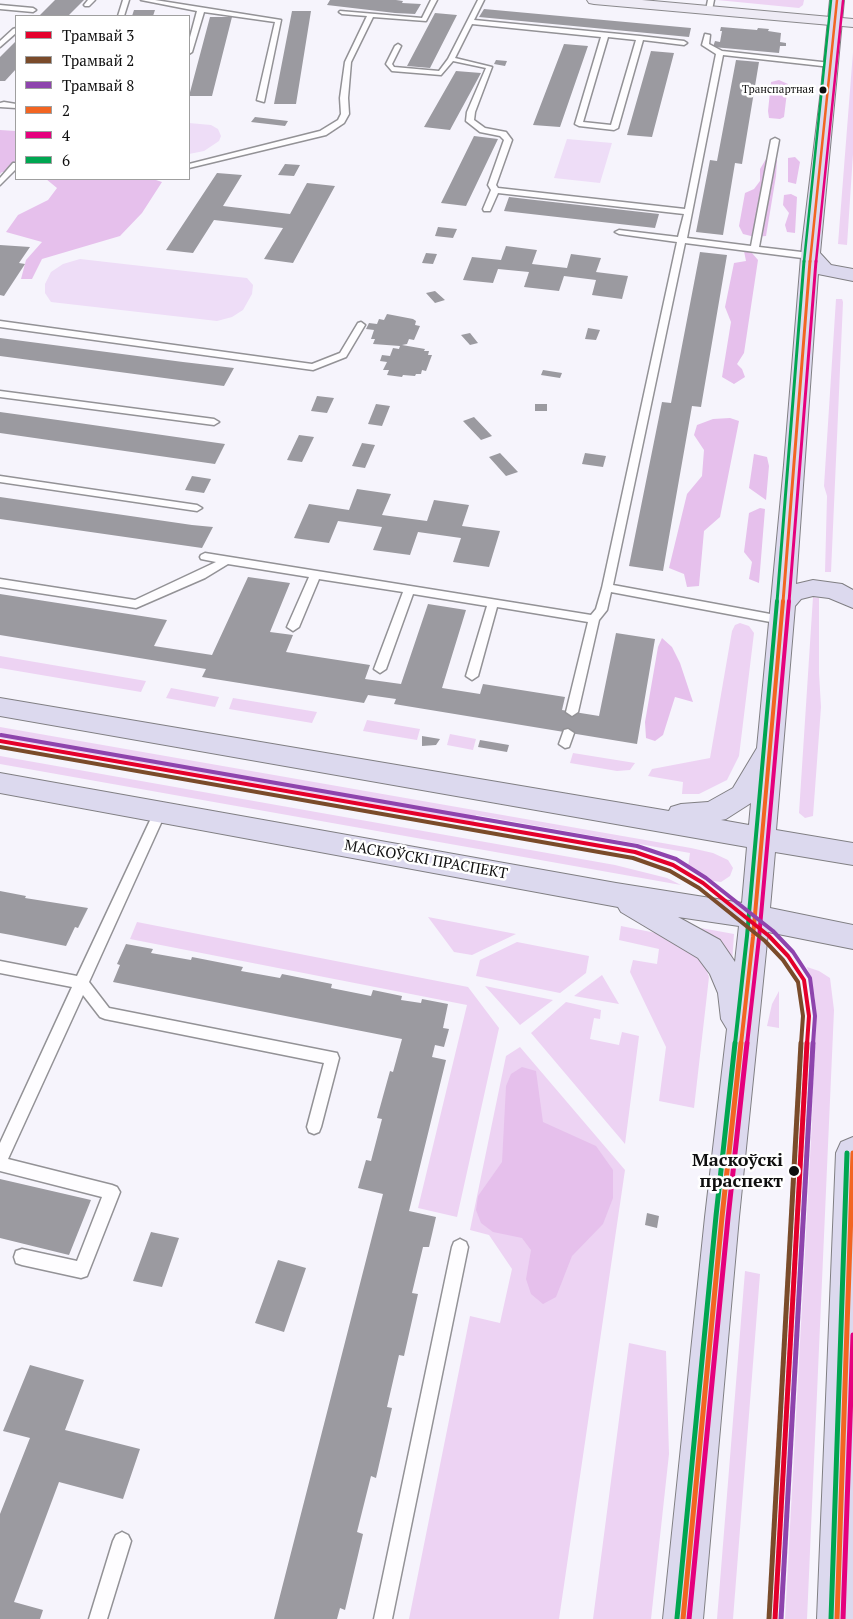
<!DOCTYPE html>
<html>
<head>
<meta charset="utf-8">
<style>
  body { margin:0 }
  #map { position:relative; width:853px; height:1619px; overflow:hidden; background:#f6f4fc; font-family:"PT Serif",serif }
  canvas { display:block }
  .legend { position:absolute; left:15px; top:15px; width:175px; height:165px; box-sizing:border-box; background:#fff; border:1px solid #9f9f9f; margin:0; padding:6px 9px; list-style:none; font-size:15px; color:#0f0f0f }
  .legend li { display:flex; align-items:center; gap:10px; height:25px }
  .legend b { width:25px; border:1px solid #9f9f9f }
</style>
</head>
<body>
<div id="map">
<canvas width="853" height="1619"></canvas>
<ul class="legend">
<li><b style="height:6px;background:#e4002b"></b>Трамвай 3</li>
<li><b style="height:6px;background:#7a4b2a"></b>Трамвай 2</li>
<li><b style="height:6px;background:#8e44ad"></b>Трамвай 8</li>
<li><b style="height:6px;background:#f26522"></b>2</li>
<li><b style="height:6px;background:#e5007d"></b>4</li>
<li><b style="height:6px;background:#00a651"></b>6</li>
</ul>
</div>
<script>
const ctx = document.querySelector('canvas').getContext('2d');
ctx.lineJoin = 'round';
function fillPath(path, color) { ctx.fillStyle = color; ctx.fill(path, 'evenodd'); }
const toPath = rows => new Path2D(rows.map(r => 'M' + r).join(''));
function strokePath(path, color, width, dash) { ctx.strokeStyle = color; ctx.lineWidth = width; ctx.lineCap = dash ? 'butt' : 'round'; ctx.setLineDash(dash || []); ctx.stroke(path); }
function label(font, color, halo, rows, align = 'center') {
  ctx.font = font + ' "PT Serif",serif'; ctx.lineWidth = 5; ctx.setLineDash([]); ctx.textBaseline = 'middle'; ctx.strokeStyle = halo; ctx.fillStyle = color; for (const [text, x, y, turn = 0] of rows) {
    ctx.save(); ctx.translate(x, y); ctx.rotate((+turn || 0) * Math.PI / 180); ctx.textAlign = isNaN(turn) ? turn : align; if (halo) ctx.strokeText(text, 0, 0); ctx.fillText(text, 0, 0); ctx.restore();
  }
}
fillPath(toPath([
  [717,0,804,0,803,5,799,8],
  [853,52,853,154,847,245,838,244],
  [836,299,842,299,843,302,831,572,825,572,827,496,824,486],
  [813,597,819,598,819,673,821,707,813,816,805,818,799,813],
  [740,623,749,626,754,633,739,756,727,780,699,794,682,794,683,782,648,776,652,769,710,758,732,631,735,625],
  [0,656,146,681,141,692,0,668],
  [171,688,219,697,215,707,166,698],
  [233,698,317,712,312,723,229,709],
  [367,720,420,729,417,740,363,731],
  [0,727,691,848,713,853,728,860,733,868,730,876,721,882,706,880,688,867,690,853,476,815,474,822,0,738],
  [450,734,476,739,473,750,447,745],
  [573,753,635,763,630,770,617,771,570,763],
  [0,756,615,865,667,878,681,885,0,764],
  [428,917,516,934,472,955,454,952],
  [137,922,468,987,499,1028,457,1217,418,1208,467,1005,130,939],
  [621,926,671,936,702,957,709,977,694,1108,659,1101,666,1047,630,972,633,960,657,964,659,949,619,940],
  [701,928,734,934,732,963,721,948],
  [517,942,589,956,586,973,560,993,476,976,480,960],
  [807,967,819,971,830,978,834,1010,807,1619,785,1619,812,1121,815,998],
  [602,975,619,1004,574,996],
  [485,986,553,1000,520,1025],
  [779,991,779,1028,767,1026,772,1004],
  [566,1002,601,1010,600,1019,594,1018,590,1039,619,1045,622,1032,639,1036,625,1144,531,1033],
  [520,1047,625,1170,559,1619,409,1619,470,1316,500,1323,512,1269,489,1235,470,1230,506,1056],
  [745,1271,760,1274,733,1619,717,1619],
  [629,1343,666,1351,669,1454,651,1619,593,1619]
]), '#edd3f3');
fillPath(toPath([
  [779,80,788,84,784,117,780,119,769,118,768,111,771,82],
  [0,130,16,131,16,172,2,172,0,174],
  [795,157,800,162,796,184,788,182,788,158],
  [766,159,777,160,776,176,766,236,755,237,743,234,739,226,745,193,754,189,760,181,760,169],
  [46,179,153,179,162,182,142,213,120,236,42,259,32,279,21,279,26,260,42,242,6,232,18,215,48,200,57,188],
  [791,194,797,197,795,233,787,232,785,225,789,213,783,205,784,195],
  [744,251,752,253,758,260,744,353,737,364,742,369,745,377,734,384,722,377,731,322,725,307,734,263,746,261],
  [730,418,739,421,720,517,704,531,699,586,687,587,684,574,669,568,687,494,702,476,704,450,694,435,697,425,713,419],
  [754,454,767,457,769,466,766,500,749,488],
  [760,508,765,509,759,583,749,579,752,562,744,552,749,513],
  [662,638,672,647,680,663,693,702,675,697,663,735,655,741,646,738,645,722,658,647],
  [522,1067,536,1071,543,1122,596,1146,613,1170,613,1198,603,1224,572,1256,556,1297,543,1304,531,1294,526,1279,531,1250,522,1238,493,1232,481,1223,476,1210,478,1196,502,1162,506,1086,511,1074]
]), '#e6c0ec');
fillPath(toPath([
  [189,123,211,125,218,129,221,136,219,141,204,151,189,154],
  [567,139,612,143,600,183,554,178],
  [80,259,247,278,253,285,252,294,243,310,232,317,217,321,51,302,45,293,45,284,51,272,63,264]
]), '#eeddf7');
fillPath(toPath([
  [55,0,84,0,68,16,39,16],
  [330,0,396,0,403,1,402,3,421,4,415,14,395,13,327,5],
  [484,9,691,28,689,37,479,17],
  [134,10,155,10,153,16,132,16],
  [292,11,311,11,296,104,274,104],
  [435,13,457,15,430,68,407,66],
  [210,17,232,17,212,96,189,96],
  [721,27,757,30,758,28,769,29,768,31,781,33,780,42,786,43,786,46,780,46,779,53,713,47,715,41,720,42,722,31,720,31],
  [16,41,16,69,5,81,0,81,0,57],
  [564,44,588,46,560,127,533,125],
  [651,51,674,53,652,137,627,135],
  [496,60,507,61,505,66,494,64],
  [736,60,759,62,742,164,735,163,723,235,696,232,710,160,717,161],
  [456,71,481,73,450,130,424,127],
  [255,117,288,121,285,126,251,122],
  [474,136,498,139,466,206,441,203],
  [285,164,300,165,294,176,278,175],
  [217,173,242,175,223,206,290,214,307,183,335,186,293,263,264,259,283,228,214,220,193,253,166,250],
  [509,197,526,199,659,214,655,228,504,211],
  [438,227,457,229,453,238,435,236],
  [0,245,30,247,19,263,25,264,4,296,0,295],
  [506,246,537,250,532,264,567,268,571,254,601,258,596,272,628,276,622,299,592,295,596,280,564,276,559,291,524,287,529,272,498,269,493,283,463,280,472,257,501,260],
  [700,252,727,255,701,407,692,406,663,571,629,566,662,402,671,403],
  [426,253,437,254,433,264,422,263],
  [435,291,445,300,435,303,426,293],
  [387,314,413,319,416,321,415,325,420,326,414,340,409,339,407,344,402,345,425,349,424,351,429,351,428,355,432,355,426,371,422,370,421,374,416,374,415,376,403,375,402,377,387,375,389,370,383,370,387,362,380,361,382,355,390,356,393,348,399,349,400,346,373,344,375,339,371,339,374,330,366,329,369,323,377,324,379,319,384,320],
  [588,328,600,330,596,340,585,339],
  [470,333,478,343,470,345,461,335],
  [0,338,183,362,234,368,224,386,0,356],
  [543,370,562,373,560,378,541,375],
  [317,396,334,398,327,413,311,411],
  [376,404,390,406,382,426,368,424],
  [535,404,547,404,547,411,535,411],
  [0,412,65,421,225,444,215,464,0,433],
  [474,417,492,436,481,440,463,421],
  [299,435,314,437,302,462,287,460],
  [362,443,375,445,365,468,352,466],
  [500,453,518,472,506,476,489,457],
  [585,453,606,456,603,467,582,464],
  [192,476,211,479,204,493,185,490],
  [357,489,391,494,382,515,427,521,434,500,469,505,462,526,500,531,489,567,453,562,461,538,418,532,410,555,373,550,382,527,338,521,329,543,294,538,309,504,349,510],
  [0,497,192,525,213,527,202,548,0,519],
  [248,577,290,583,270,632,293,635,286,652,370,665,365,679,401,684,428,604,466,610,442,688,480,694,483,684,565,697,562,710,599,716,616,633,655,639,637,744,394,704,396,699,368,695,364,703,202,677,206,669,0,635,0,594,167,620,154,646,212,655],
  [422,736,440,739,436,745,422,746],
  [480,740,509,745,507,752,478,747],
  [0,891,26,896,25,898,88,908,78,928,75,927,66,946,11,935,0,933],
  [126,944,153,949,151,953,191,960,192,957,243,967,241,971,280,978,282,974,332,984,331,988,371,996,373,990,402,996,401,1000,421,1003,422,999,448,1004,443,1028,449,1029,444,1047,435,1045,432,1057,446,1060,409,1211,436,1217,429,1247,423,1247,412,1293,418,1294,404,1356,399,1355,387,1407,392,1408,376,1478,371,1476,357,1532,363,1534,345,1610,340,1608,337,1619,274,1619,383,1194,358,1188,366,1160,371,1161,382,1119,377,1118,390,1071,393,1072,402,1039,113,982,120,965,117,964],
  [0,1179,91,1200,69,1255,0,1238],
  [647,1213,659,1216,657,1228,645,1225],
  [151,1232,179,1238,162,1287,133,1281],
  [278,1260,306,1268,284,1332,255,1323],
  [30,1365,84,1380,65,1430,140,1449,123,1499,59,1482,14,1602,43,1610,40,1619,0,1619,0,1514,30,1438,3,1431]
]), '#9b9aa0');
const lane = toPath([
  [88,0,95,0,89,6,85,6,84,5,88,0],
  [123,0,129,0,124,16,118,16,123,0],
  [141,0,155,0,281,20,264,102,257,100,275,22,204,12,192,52,189,54,189,41,197,11,141,0],
  [431,0,437,0,426,21,373,17,351,62,348,98,349,114,344,123,326,135,189,168,189,164,320,131,338,120,341,114,340,98,345,62,367,16,342,14,339,12,340,11,422,18,431,0],
  [478,0,484,0,474,20,640,36,684,41,687,43,684,45,643,40,618,128,614,130,579,126,575,124,601,37,472,24,455,58,492,67,475,112,474,120,485,128,506,132,512,140,496,185,498,188,685,209,716,54,702,45,705,34,710,35,709,44,722,51,831,63,834,65,831,67,723,55,687,238,751,246,771,140,775,138,779,140,759,247,810,253,814,256,810,259,685,243,613,585,781,616,787,620,785,623,781,624,611,592,607,610,599,620,578,712,572,716,566,712,588,622,497,607,478,676,472,680,466,676,487,606,413,594,386,669,380,673,374,669,403,592,319,579,299,627,293,631,287,627,309,577,228,564,205,578,136,608,0,587,0,579,135,600,216,562,201,559,200,557,201,555,205,553,591,615,596,609,602,588,677,242,619,234,615,232,619,230,678,237,684,214,498,193,490,211,484,211,483,209,491,190,488,185,504,140,500,136,480,132,466,121,467,112,486,68,453,61,441,75,392,71,386,64,395,46,398,44,401,46,392,64,394,67,439,71,448,59,478,0],
  [608,37,636,40,611,125,583,122,608,37],
  [708,0,714,0,712,10,709,12,706,10,708,0],
  [0,5,33,8,36,10,33,12,0,9,0,5],
  [16,28,16,33,0,47,0,41,13,29,16,28],
  [4,102,16,104,16,108,0,107,0,103,4,102],
  [13,163,16,163,16,169,0,185,0,178,13,163],
  [0,321,312,364,340,353,358,323,361,322,365,325,346,357,313,370,0,327,0,321],
  [0,391,214,419,219,422,214,425,0,397,0,391],
  [0,476,197,505,202,508,197,511,0,482,0,476],
  [568,729,574,733,569,747,565,748,559,744,564,730,568,729],
  [160,807,164,809,166,812,89,982,109,1008,337,1053,339,1058,321,1127,319,1132,314,1134,309,1132,307,1127,324,1063,105,1019,100,1017,83,995,8,1159,112,1185,117,1187,120,1192,87,1276,81,1278,22,1265,16,1263,14,1257,16,1251,22,1249,77,1261,102,1197,0,1171,0,1143,72,987,0,973,0,961,77,976,154,812,156,809,160,807],
  [460,1239,466,1242,468,1247,392,1619,374,1619,452,1247,454,1242,460,1239],
  [122,1532,128,1535,131,1541,107,1619,89,1619,113,1541,116,1535,122,1532]
]);
const secondary = toPath([
  [587,0,642,0,853,19,853,27,594,4,589,3,587,0]
]);
const primary = toPath([
  [830,0,844,0,820,253,831,265,853,269,853,281,818,274,796,584,813,580,842,584,853,590,853,608,829,598,813,596,801,599,795,606,776,830,853,843,853,865,775,852,770,908,853,925,853,949,768,932,739,1217,703,1619,663,1619,705,1217,727,1029,721,1019,718,993,710,974,698,958,621,912,618,907,0,793,0,773,616,883,742,903,747,847,0,716,0,698,669,811,671,807,681,804,708,802,733,788,757,748,784,465,802,245,821,90,830,0],
  [751,803,749,825,721,820,726,819,751,803],
  [678,917,739,926,735,962,720,940,678,917],
  [853,1137,853,1619,817,1619,836,1153,841,1142,853,1137]
]);
strokePath(lane, '#939296', 3);
strokePath(secondary, '#8a898c', 2);
strokePath(primary, '#807f83', 2);
fillPath(lane, '#fefdff');
fillPath(secondary, '#eeebf5');
fillPath(primary, '#dcd9ee');
strokePath(toPath([
  [810,262,837,0]
]), '#f26522', 2.5);
strokePath(toPath([
  [783,602,810,261]
]), '#f26522', 3);
strokePath(toPath([
  [741,1044,753,937,783,601]
]), '#f26522', 4);
strokePath(toPath([
  [683,1619,722,1217,741,1043],
  [837,1619,853,1153]
]), '#f26522', 5);
strokePath(toPath([
  [816,262,843,1]
]), '#e5007d', 2.5);
strokePath(toPath([
  [789,602,816,261]
]), '#e5007d', 3);
strokePath(toPath([
  [747,1044,759,938,789,601]
]), '#e5007d', 4);
strokePath(toPath([
  [689,1619,728,1218,747,1043],
  [843,1619,853,1335]
]), '#e5007d', 5);
strokePath(toPath([
  [804,262,831,0]
]), '#00a651', 2.5);
strokePath(toPath([
  [777,602,804,261]
]), '#00a651', 3);
strokePath(toPath([
  [735,1044,747,936,777,601]
]), '#00a651', 4);
strokePath(toPath([
  [677,1618,716,1216,735,1043],
  [831,1619,847,1153]
]), '#00a651', 5);
strokePath(toPath([
  [0,741,635,852,673,865,703,883,769,936,788,956,804,980,809,1016,807,1044]
]), '#e4002b', 4);
strokePath(toPath([
  [775,1619,807,1043]
]), '#e4002b', 5);
strokePath(toPath([
  [0,747,633,858,670,871,699,888,765,941,783,960,798,982,803,1016,801,1044]
]), '#7a4b2a', 4);
strokePath(toPath([
  [769,1619,801,1043]
]), '#7a4b2a', 5);
strokePath(toPath([
  [1,735,637,846,676,859,706,878,773,931,793,952,810,978,815,1016,813,1044]
]), '#8e44ad', 4);
strokePath(toPath([
  [781,1619,813,1043]
]), '#8e44ad', 5);
for (const [x, y, r, color] of [
  [823,90,4.5,"#0f0f0f"],
  [794,1171,6,"#0f0f0f"]
]) { const dot = new Path2D(); dot.arc(x, y, r, 0, 2 * Math.PI); ctx.fillStyle = color; ctx.fill(dot); strokePath(dot, '#fff', 2); }
label('11px', '#0f0f0f', '#fff', [
  ["Транспартная",814,90]
], 'right');
label('15px', '#0f0f0f', '#fff', [
  ["МАСКОЎСКІ ПРАСПЕКТ",426,860,10]
]);
label('bold 18px', '#0f0f0f', '#fff', [
  ["Маскоўскі",783,1161],
  ["праспект",783,1182]
], 'right');
</script>
</body>
</html>
